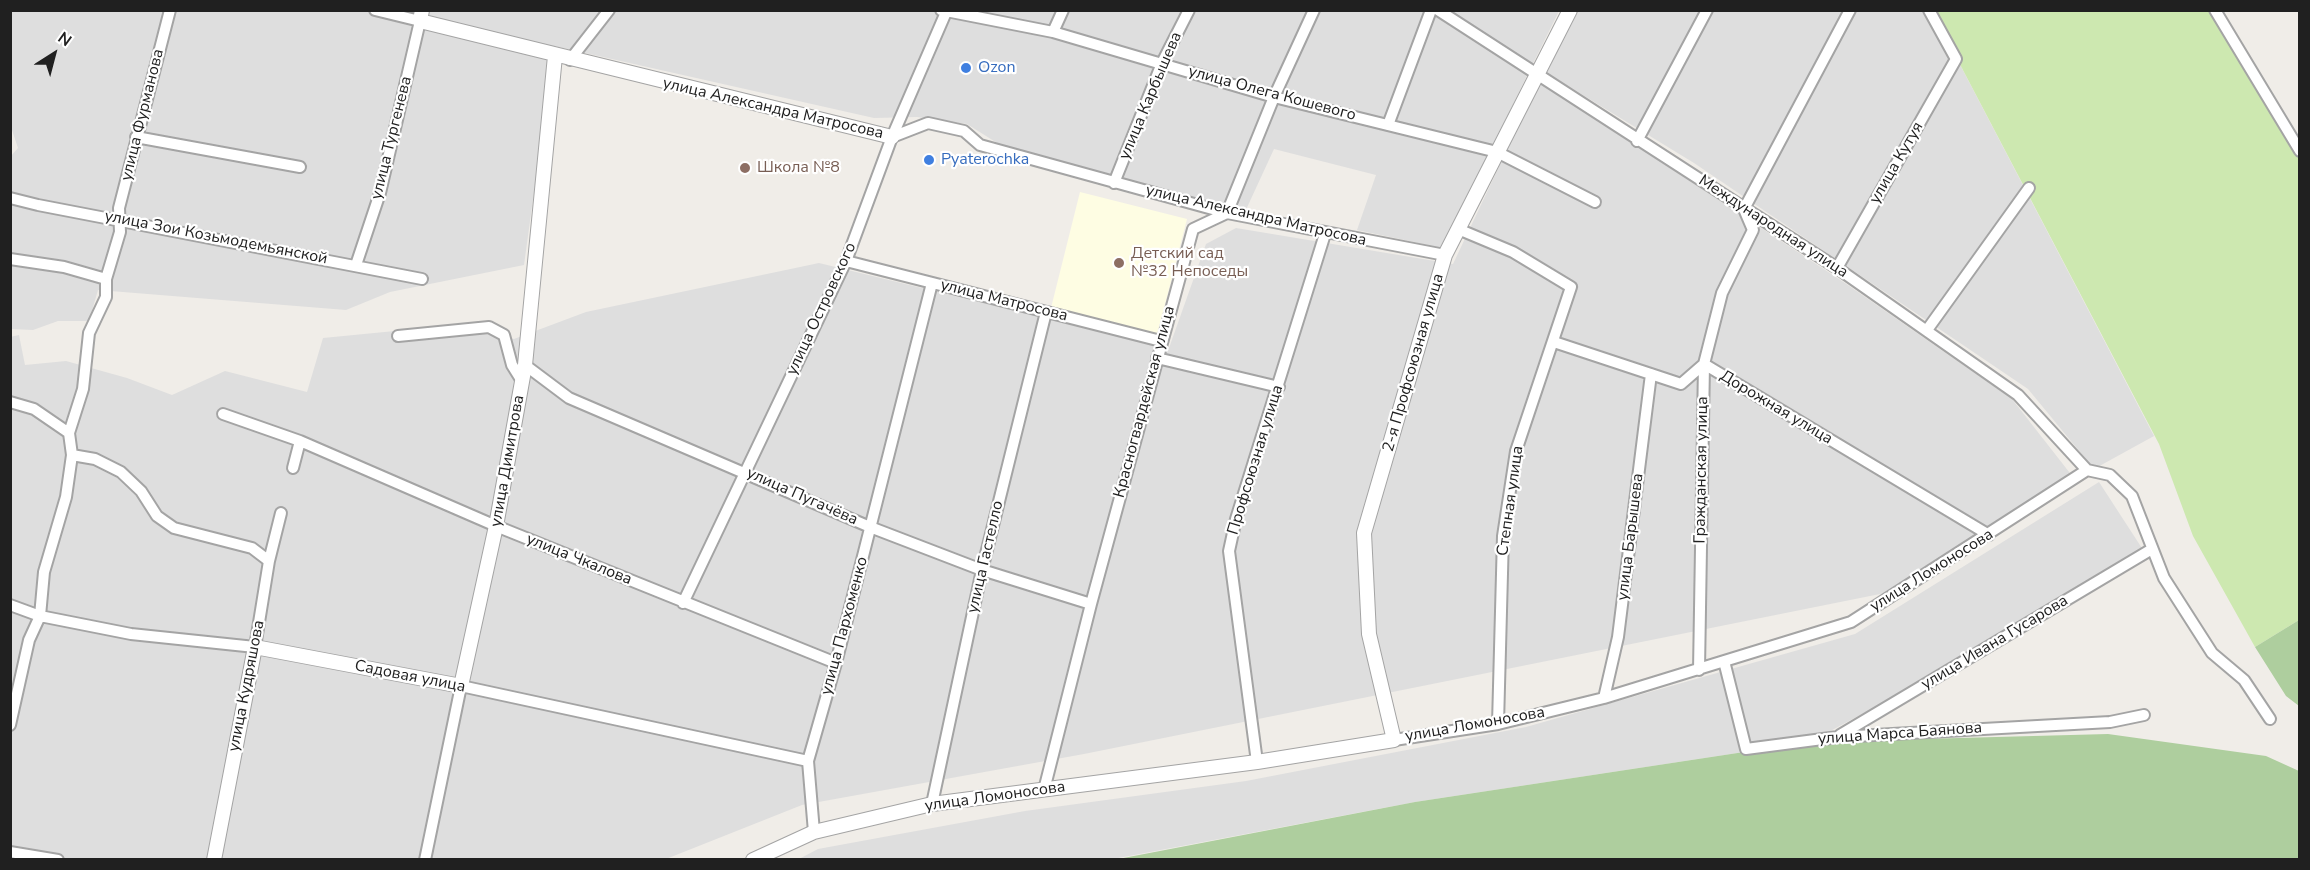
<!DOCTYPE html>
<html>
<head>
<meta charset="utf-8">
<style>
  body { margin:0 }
  #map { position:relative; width:2310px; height:870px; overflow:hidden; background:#f0ede8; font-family:"Nunito Sans",sans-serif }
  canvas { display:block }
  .frame { position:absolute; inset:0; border:12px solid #202020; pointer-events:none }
  .north { position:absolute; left:24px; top:24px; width:60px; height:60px; -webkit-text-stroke:4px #fff; paint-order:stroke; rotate:36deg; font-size:16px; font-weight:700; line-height:24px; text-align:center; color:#202020 }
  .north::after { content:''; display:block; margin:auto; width:21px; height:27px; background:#202020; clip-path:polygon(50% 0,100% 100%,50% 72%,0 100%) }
</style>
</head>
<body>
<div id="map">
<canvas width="2310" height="870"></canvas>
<div class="frame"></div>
<div class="north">N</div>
</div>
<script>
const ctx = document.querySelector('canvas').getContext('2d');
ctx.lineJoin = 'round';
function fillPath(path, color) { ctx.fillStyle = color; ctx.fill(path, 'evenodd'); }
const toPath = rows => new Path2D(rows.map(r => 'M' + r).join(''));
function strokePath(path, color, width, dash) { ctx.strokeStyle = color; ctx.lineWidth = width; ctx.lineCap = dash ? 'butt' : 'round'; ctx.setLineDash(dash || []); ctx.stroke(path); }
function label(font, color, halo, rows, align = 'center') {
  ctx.font = font + ' "Nunito Sans",sans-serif'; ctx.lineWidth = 4.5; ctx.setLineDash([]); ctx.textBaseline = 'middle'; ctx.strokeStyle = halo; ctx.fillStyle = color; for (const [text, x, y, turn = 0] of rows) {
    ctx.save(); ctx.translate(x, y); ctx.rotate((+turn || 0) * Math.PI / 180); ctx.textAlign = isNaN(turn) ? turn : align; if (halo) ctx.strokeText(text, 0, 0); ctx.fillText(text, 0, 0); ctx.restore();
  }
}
fillPath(toPath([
  [11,11,1559,11,1442,248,1357,230,1376,175,1274,149,1244,214,1013,153,967,124,917,117,874,118,554,46,524,265,390,292,346,310,98,290,89,321,58,321,33,330,11,329,10,157,18,148,11,127],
  [1578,11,1932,11,2154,436,2094,469,2028,389,1694,163,1545,72],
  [1539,82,1845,283,2012,399,2073,477,1885,593,1084,754,802,805,666,859,11,860,10,337,19,335,25,365,66,361,127,378,172,395,225,371,307,392,323,338,446,326,514,339,586,312,819,263,1169,348,1206,244,1236,228,1453,264],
  [2099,482,2149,559,1810,742,1415,802,1113,859,797,860,818,849,1025,811,1246,781,1526,727,1855,634]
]), '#dedede');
fillPath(toPath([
  [1080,192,1187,219,1157,335,1051,308]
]), '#fefde3');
fillPath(toPath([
  [1932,11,2215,11,2299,157,2299,620,2255,647,2193,536,2159,444]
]), '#cde8b0');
fillPath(toPath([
  [2299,620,2299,706,2286,696,2255,647],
  [2108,734,2266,756,2299,771,2299,859,1113,860,1415,802,1810,742]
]), '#aece9e');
const minor = toPath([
  [941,10,1053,32,1274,97,1497,152,1595,202],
  [1438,10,1837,268,2018,395,2087,470],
  [2215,10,2300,151],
  [1053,32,1063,10],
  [570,60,609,10],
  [1388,125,1431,10],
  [136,137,300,167],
  [892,137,928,123,964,131,980,145,1227,213,1445,255],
  [1637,141,1707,10],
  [1114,183,1162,63,1189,10],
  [10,198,38,205,422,279],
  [1458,229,1513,252,1571,287,1516,451,1503,536,1498,724],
  [10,259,64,267,106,279],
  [846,261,1161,341],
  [356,265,380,193,420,21,375,10],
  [1837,268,1956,59,1929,10],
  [1927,330,2029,188],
  [398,336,489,327,504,335,512,365,522,381],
  [1554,342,1681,384,1704,364,1989,535],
  [1157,358,1279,387],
  [525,365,569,398,870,527,982,570,1091,604],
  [10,402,34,409,69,433],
  [223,414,300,441,496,526,836,663],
  [72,455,95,459,121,472,141,491,157,516,174,528,252,548,269,561],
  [293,468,300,441],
  [2087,470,2110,475,2132,496,2164,578,2212,653,2244,680,2270,719],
  [683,603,846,261,892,137,947,10],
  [10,605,40,616,131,634,255,647,269,561,281,513],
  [1724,661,1746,749,1838,737,2110,722,2144,715],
  [1699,670,1704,364,1722,293,1753,230,1744,209,1850,10],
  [1604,698,1618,637,1651,374],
  [10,725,29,640,40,616,44,572,66,497,72,455,69,433,83,389,89,333,106,297,106,279,120,232,119,208,170,10],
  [1840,735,2152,549],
  [1394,740,1498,724,1604,698,1851,622,2087,470],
  [1257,762,1229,551,1236,519,1325,234],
  [1044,790,1091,604,1193,229,1227,213,1274,97,1314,10],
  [932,804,982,570,1046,312],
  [814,832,808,761,836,663,932,283],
  [10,852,58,860],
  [425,860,461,686,808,761]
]);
const tertiary = toPath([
  [422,10,420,21,892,137],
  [214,860,255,647,461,686,496,526,525,365,555,56],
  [753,860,814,832,932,804,1257,762,1394,740,1369,634,1364,533,1445,255,1570,10]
]);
strokePath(minor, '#a4a4a4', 14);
strokePath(tertiary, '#a4a4a4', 16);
strokePath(minor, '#fff', 10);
strokePath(tertiary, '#fff', 14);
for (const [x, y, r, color] of [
  [966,68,6,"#3f7fe0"],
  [929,160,6,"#3f7fe0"],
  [745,168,6,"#8d6e63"],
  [1119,263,6,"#8d6e63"]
]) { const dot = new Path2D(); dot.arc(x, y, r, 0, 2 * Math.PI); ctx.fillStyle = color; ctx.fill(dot); strokePath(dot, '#fff', 2); }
label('16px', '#366cbe', '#fff', [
  ["Ozon",978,68],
  ["Pyaterochka",941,160]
], 'left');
label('16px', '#202020', '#fff', [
  ["улица Олега Кошевого",1272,94,15],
  ["улица Карбышева",1151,96,-67],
  ["улица Александра Матросова",773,109,13],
  ["улица Фурманова",143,115,-76],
  ["улица Тургенева",392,138,-76],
  ["улица Кутуя",1897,163,-60],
  ["улица Александра Матросова",1256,216,13],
  ["Международная улица",1773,227,33],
  ["улица Зои Козьмодемьянской",216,238,11],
  ["улица Матросова",1004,301,14],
  ["улица Островского",822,309,-65],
  ["2-я Профсоюзная улица",1414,363,-74],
  ["Красногвардейская улица",1145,402,-75],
  ["Дорожная улица",1776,408,31],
  ["Профсоюзная улица",1256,460,-73],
  ["улица Димитрова",508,461,-80],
  ["Гражданская улица",1702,470,-89],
  ["улица Пугачёва",802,497,24],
  ["Степная улица",1511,501,-82],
  ["улица Барышева",1631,537,-83],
  ["улица Гастелло",986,557,-77],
  ["улица Чкалова",579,560,22],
  ["улица Ломоносова",1932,571,-32],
  ["улица Пархоменко",845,626,-75],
  ["улица Ивана Гусарова",1995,643,-31],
  ["Садовая улица",410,677,11],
  ["улица Кудряшова",247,686,-79],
  ["улица Ломоносова",1475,725,-10],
  ["улица Марса Баянова",1900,734,-4],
  ["улица Ломоносова",995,797,-8]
]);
label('16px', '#785e54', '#fff', [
  ["Школа №8",757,168],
  ["Детский сад",1131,254],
  ["№32 Непоседы",1131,272]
], 'left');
</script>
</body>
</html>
